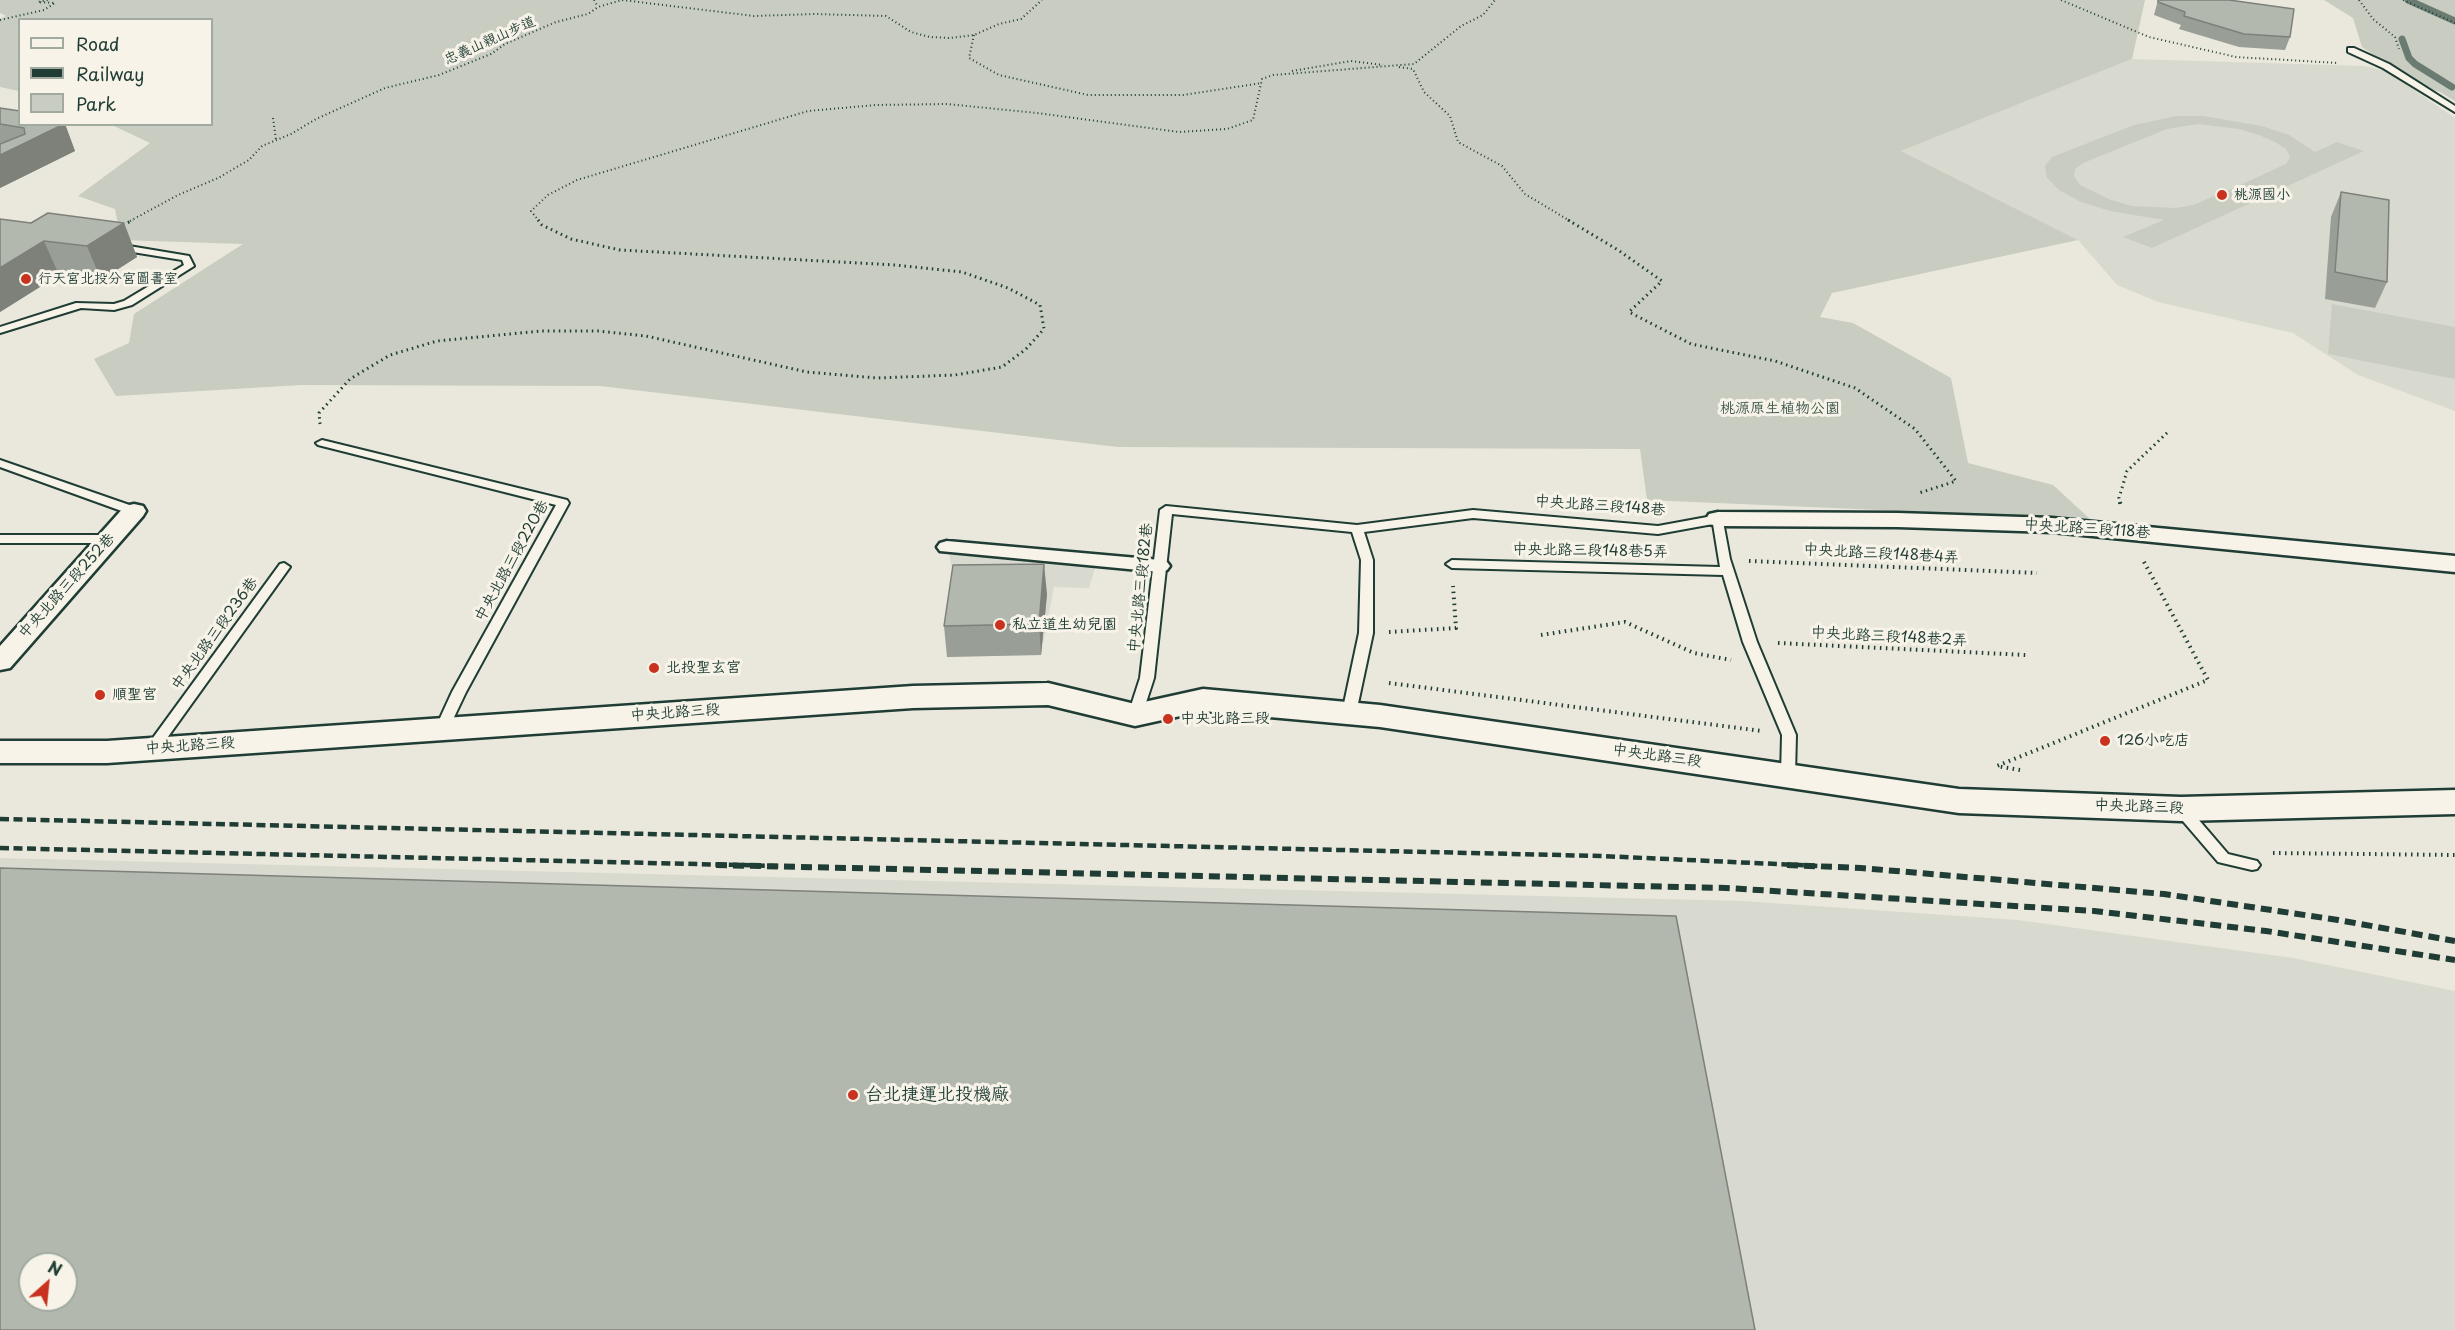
<!DOCTYPE html>
<html>
<head>
<meta charset="utf-8">
<style>
  body { margin:0 }
  #map { position:relative; width:2455px; height:1330px; overflow:hidden; background:#eae8dd; font-family:"Playpen Sans",sans-serif }
  canvas { display:block }
  .legend { position:absolute; left:18px; top:18px; width:195px; height:108px; box-sizing:border-box; background:#f7f3e8; border:2px solid #a1aaa0; margin:0; padding:8px 10px; list-style:none; font-size:18px; color:#1f3d34 }
  .legend li { display:flex; align-items:center; gap:12px; height:30px }
  .legend b { width:30px; border:2px solid #a1aaa0 }
  .north { position:absolute; left:18px; top:1252px; width:60px; height:60px; box-sizing:border-box; background:#f7f3e8; border:2px solid #a1aaa0; border-radius:50%; rotate:27deg; font-size:16px; font-weight:700; line-height:24px; text-align:center; color:#1f3d34 }
  .north::after { content:''; display:block; margin:auto; width:21px; height:27px; background:#c8321e; clip-path:polygon(50% 0,100% 100%,50% 72%,0 100%) }
</style>
</head>
<body>
<div id="map">
<canvas width="2455" height="1330"></canvas>
<ul class="legend">
<li><b style="height:8px;background:#f7f3e8"></b>Road</li>
<li><b style="height:8px;background:#1f3d34"></b>Railway</li>
<li><b style="height:16px;background:#c8ccc1"></b>Park</li>
</ul>
<div class="north">N</div>
</div>
<script>
const ctx = document.querySelector('canvas').getContext('2d');
ctx.lineJoin = 'round';
function fillPath(path, color) { ctx.fillStyle = color; ctx.fill(path, 'evenodd'); }
const toPath = rows => new Path2D(rows.map(r => 'M' + r).join(''));
function strokePath(path, color, width, dash) { ctx.strokeStyle = color; ctx.lineWidth = width; ctx.lineCap = dash ? 'butt' : 'round'; ctx.setLineDash(dash || []); ctx.stroke(path); }
function label(font, color, halo, rows, align = 'center') {
  ctx.font = font + ' "Playpen Sans","LXGW WenKai TC",sans-serif'; ctx.lineWidth = 6; ctx.setLineDash([]); ctx.textBaseline = 'middle'; ctx.strokeStyle = halo; ctx.fillStyle = color; for (const [text, x, y, turn = 0] of rows) {
    ctx.save(); ctx.translate(x, y); ctx.rotate((+turn || 0) * Math.PI / 180); ctx.textAlign = isNaN(turn) ? turn : align; if (halo) ctx.strokeText(text, 0, 0); ctx.fillText(text, 0, 0); ctx.restore();
  }
}
fillPath(toPath([
  [2132,59,2364,66,2382,70,2392,75,2455,118,2455,411,2358,375,2293,333,2158,302,2117,285,2078,240,1901,151],
  [949,554,1095,562,1095,568,1089,588,1054,587,1041,655,947,657,957,595],
  [0,858,1743,901,2018,920,2293,958,2455,991,2455,1330,0,1330],
  [30,1264,66,1264,66,1300,30,1300]
]), '#d9dacf');
fillPath(toPath([
  [0,0,2145,0,2132,59,1901,151,2078,240,1832,293,1820,317,1853,323,1951,378,1968,463,2053,485,2090,519,1647,500,1640,449,1118,447,600,386,301,385,116,396,94,359,129,343,134,314,243,244,121,240,115,209,78,196,150,143,112,125,212,124,212,20,20,20,19,91,0,87,0,19,6,16,0,13],
  [2324,0,2455,0,2455,101,2440,92,2420,86,2362,47,2353,18],
  [2176,116,2203,116,2262,126,2289,135,2315,152,2337,142,2364,151,2152,248,2123,237,2164,220,2110,211,2081,202,2059,190,2047,178,2045,166,2052,157,2134,125],
  [2198,124,2239,129,2259,135,2275,142,2286,149,2290,157,2286,164,2234,188,2193,205,2176,208,2132,206,2111,200,2080,185,2074,176,2075,169,2083,163,2167,129],
  [2332,304,2455,327,2455,379,2328,354]
]), '#c8ccc1');
strokePath(toPath([
  [2408,0,2455,21],
  [2402,39,2409,58,2415,64,2452,87]
]), '#6a7c72', 7);
const service = toPath([
  [2348,48,2354,48,2389,64,2455,106,2455,112,2383,68,2348,52,2348,48],
  [117,244,189,256,194,266,132,305,114,310,81,308,0,333,0,327,76,303,114,304,124,301,184,265,182,260,114,249,112,247,117,244],
  [322,440,567,500,569,503,466,692,447,732,437,732,435,729,452,692,556,505,318,445,316,443,322,440],
  [0,460,138,508,140,511,134,515,130,514,0,467,0,460],
  [1166,506,1357,525,1473,510,1658,526,1718,515,1722,516,1730,559,1757,642,1796,735,1795,775,1788,780,1781,775,1782,735,1743,642,1723,575,1452,568,1446,564,1452,560,1720,567,1713,524,1658,534,1473,518,1364,532,1373,560,1373,633,1356,713,1349,717,1342,713,1359,633,1361,560,1352,532,1172,514,1154,678,1142,715,1135,719,1130,718,1128,715,1140,678,1160,510,1166,506],
  [0,535,108,535,114,539,108,543,0,543,0,535],
  [284,563,290,567,157,752,147,752,145,749,147,746,280,564,284,563],
  [2181,804,2186,805,2228,854,2257,861,2260,865,2257,869,2252,870,2218,862,2176,813,2174,809,2176,805,2181,804]
]);
const pedestrian = toPath([
  [947,541,1160,560,1167,562,1170,566,1167,570,1160,572,940,551,937,547,940,543,947,541]
]);
const minor = toPath([
  [134,504,143,506,146,511,143,516,10,668,0,670,0,646,125,506,134,504],
  [1718,512,1898,513,2052,518,2455,556,2455,572,2052,532,1898,527,1718,526,1709,524,1706,519,1709,514,1718,512]
]);
const tertiary = toPath([
  [1048,683,1135,704,1203,689,1380,705,1959,789,2181,797,2455,790,2455,814,2181,821,1959,813,1380,727,1203,711,1135,726,1048,705,913,708,107,763,0,763,0,741,107,741,913,686,1048,683]
]);
strokePath(service, '#1f3d34', 4);
strokePath(pedestrian, '#1f3d34', 5);
strokePath(minor, '#1f3d34', 5);
strokePath(tertiary, '#1f3d34', 5);
strokePath(toPath([
  [594,0,598,7],
  [2061,0,2149,37,2236,57,2338,63],
  [2359,0,2373,19,2395,37,2399,49],
  [2403,0,2455,23],
  [0,20,44,10,55,3,38,2,48,0],
  [974,35,969,58,999,75,1088,95,1183,95,1262,83],
  [1399,67,1413,69,1424,92,1450,116,1458,142,1502,166,1525,194,1570,221],
  [1292,71,1351,61,1383,65],
  [273,118,276,140],
  [130,221,178,195,218,178,249,160,262,146,291,134,316,119,385,88,439,75,491,54,505,44,556,22,588,14,598,7,622,0,754,16,814,14,886,16,911,32,930,37,950,38,974,35,999,24,1021,19,1042,0],
  [539,221,531,211,548,195,577,180,808,111,876,105,947,104,1037,113,1179,132,1227,129,1253,120,1262,79,1273,75,1414,64,1461,26,1483,15,1495,0]
]), '#1f3d34', 2, [1, 3]);
strokePath(toPath([
  [1568,220,1618,250,1662,281,1629,312,1691,344,1775,361,1855,388,1915,429,1956,481,1919,493],
  [123,225,133,220],
  [320,424,319,413,350,379,390,355,437,341,541,331,598,331,646,336,807,372,877,378,955,375,1002,367,1026,349,1044,329,1040,305,1008,288,962,272,895,265,620,250,571,239,542,225,538,220],
  [2120,504,2119,498,2127,471,2169,431]
]), '#1f3d34', 3, [1.5, 4]);
strokePath(toPath([
  [2120,502,2121,506],
  [1749,561,2037,573],
  [1389,632,1456,628,1453,586],
  [1541,635,1625,622,1694,653,1731,660],
  [1778,643,2026,655],
  [1389,683,1762,731],
  [2020,770,1997,766,2208,680,2143,560],
  [2273,853,2455,855]
]), '#1f3d34', 4, [1.5, 4.5]);
fillPath(service, '#f7f3e8');
fillPath(pedestrian, '#f7f3e8');
fillPath(minor, '#f7f3e8');
fillPath(tertiary, '#f7f3e8');
strokePath(toPath([
  [0,819,1601,856,1820,866],
  [0,848,781,866]
]), '#1f3d34', 4.5, [9, 4.5]);
strokePath(toPath([
  [716,865,1726,888,2094,911,2266,931,2455,960],
  [1787,865,1861,868,2164,894,2338,920,2455,941]
]), '#1f3d34', 6, [11, 6]);
fillPath(toPath([
  [2158,0,2229,0,2290,37,2285,50,2239,47,2179,29,2181,25,2154,15],
  [0,108,20,124,65,124,75,151,0,188],
  [2341,192,2387,282,2375,308,2325,299,2331,217],
  [0,219,31,223,124,223,137,257,101,280,59,275,0,312],
  [1047,594,1041,655,947,657,944,626]
]), '#999e96');
fillPath(toPath([
  [65,124,75,151,0,188,0,146,3,153],
  [124,223,137,257,101,280,87,246],
  [44,241,59,275,0,312,0,268],
  [1044,564,1047,594,1041,655,1039,624]
]), '#7d817a');
const building = toPath([
  [2158,0,2229,0,2294,9,2290,37,2244,34,2184,16,2185,12,2158,2,2158,0],
  [0,108,20,111,20,124,64,124,0,155,0,144,25,134,24,128,0,124,0,108],
  [2341,192,2389,200,2387,282,2335,272,2341,192],
  [48,213,124,223,87,246,44,241,0,268,0,219,31,223,48,213],
  [1044,564,1039,624,944,626,953,565,1044,564],
  [0,868,1676,916,1755,1330,0,1330,0,868],
  [30,1264,66,1264,66,1300,30,1300,30,1264]
]);
fillPath(building, '#b2b8ae');
strokePath(building, '#7d817a', 1.5);
for (const [x, y, r, color] of [
  [2222,195,6,"#c8321e"],
  [26,279,6,"#c8321e"],
  [1000,625,6,"#c8321e"],
  [654,668,6,"#c8321e"],
  [100,695,6,"#c8321e"],
  [1168,719,6,"#c8321e"],
  [2105,741,6,"#c8321e"],
  [853,1095,6,"#c8321e"]
]) { const dot = new Path2D(); dot.arc(x, y, r, 0, 2 * Math.PI); ctx.fillStyle = color; ctx.fill(dot); strokePath(dot, '#f7f3e8', 2); }
label('14px', '#1f3d34', '#f7f3e8', [
  ["忠義山親山步道",490,41,-24]
]);
label('14px', '#1f3d34', '#f7f3e8', [
  ["桃源國小",2234,195],
  ["行天宮北投分宮圖書室",38,279]
], 'left');
label('15px', '#415a50', '#f7f3e8', [
  ["桃源原生植物公園",1780,409]
]);
label('15px', '#1f3d34', '#f7f3e8', [
  ["中央北路三段148巷",1600,506,4],
  ["中央北路三段118巷",2087,529,4],
  ["中央北路三段148巷5弄",1590,551,1],
  ["中央北路三段148巷4弄",1881,554,3],
  ["中央北路三段220巷",512,561,-61],
  ["中央北路三段252巷",67,586,-48],
  ["中央北路三段182巷",1141,588,-84],
  ["中央北路三段236巷",215,634,-54],
  ["中央北路三段148巷2弄",1889,637,3],
  ["中央北路三段",675,713,-4],
  ["中央北路三段",190,746,-4],
  ["中央北路三段",1657,756,8],
  ["中央北路三段",2139,807,2]
]);
label('15px', '#1f3d34', '#f7f3e8', [
  ["私立道生幼兒園",1012,625],
  ["北投聖玄宮",666,668],
  ["順聖宮",112,695],
  ["中央北路三段",1180,719],
  ["126小吃店",2117,741]
], 'left');
label('18px', '#1f3d34', '#f7f3e8', [
  ["台北捷運北投機廠",865,1095]
], 'left');
</script>
</body>
</html>
